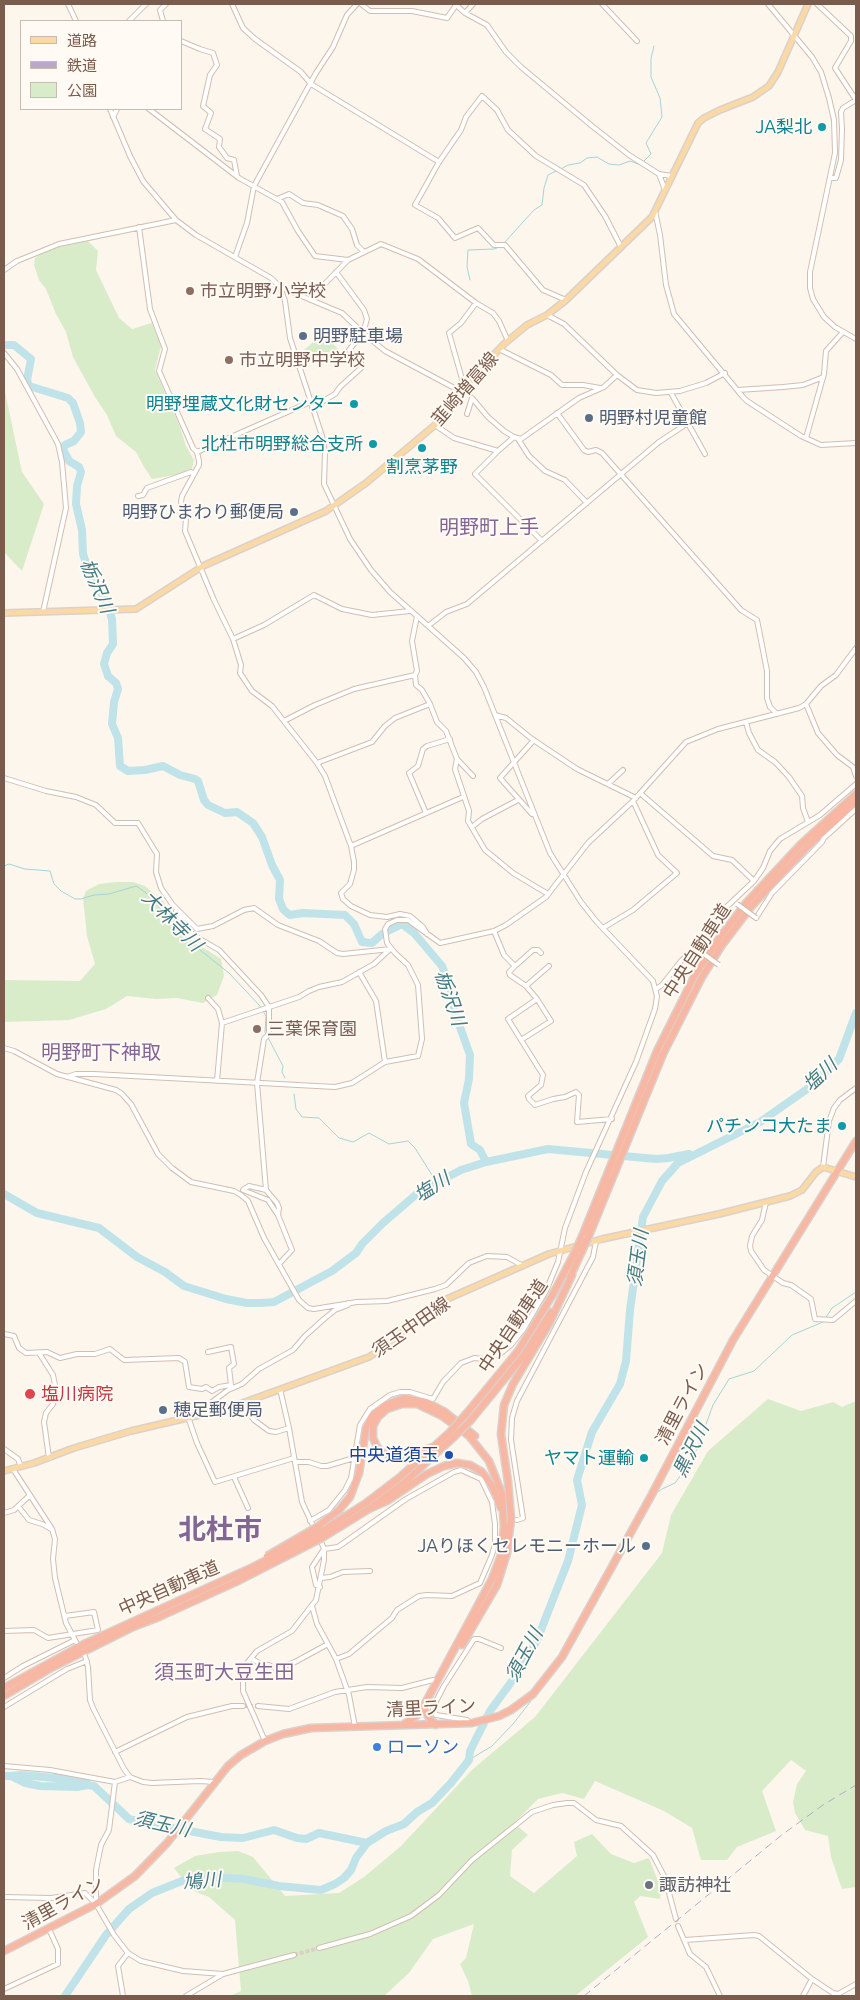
<!DOCTYPE html>
<html>
<head>
<meta charset="utf-8">
<style>
  body { margin:0 }
  #map { position:relative; width:860px; height:2000px; overflow:hidden; background:#fdf6ec; font-family:Ubuntu,"Noto Sans JP",sans-serif }
  canvas { display:block }
  .frame { position:absolute; inset:0; border:5px solid #7a5c4d; pointer-events:none }
  .legend { position:absolute; left:20px; top:20px; width:162px; height:90px; box-sizing:border-box; background:#fffaf3; border:1px solid #cabbb1; margin:0; padding:6px 9px; list-style:none; font-size:15px; color:#7a5c4d }
  .legend li { display:flex; align-items:center; gap:10px; height:25px }
  .legend b { width:25px; border:1px solid #cabbb1 }
</style>
</head>
<body>
<div id="map">
<canvas width="860" height="2000"></canvas>
<div class="frame"></div>
<ul class="legend">
<li><b style="height:6px;background:#fbd9a5"></b>道路</li>
<li><b style="height:6px;background:#b9a8c9"></b>鉄道</li>
<li><b style="height:14px;background:#d8ecc9"></b>公園</li>
</ul>
</div>
<script>
const ctx = document.querySelector('canvas').getContext('2d');
ctx.lineJoin = 'round';
function fillPath(path, color) { ctx.fillStyle = color; ctx.fill(path, 'evenodd'); }
const toPath = rows => new Path2D(rows.map(r => 'M' + r).join(''));
function strokePath(path, color, width, dash) { ctx.strokeStyle = color; ctx.lineWidth = width; ctx.lineCap = dash ? 'butt' : 'round'; ctx.setLineDash(dash || []); ctx.stroke(path); }
function label(font, color, halo, rows, align = 'center') {
  ctx.font = font + ' Ubuntu,"Noto Sans JP",sans-serif'; ctx.lineWidth = 4; ctx.setLineDash([]); ctx.textBaseline = 'middle'; ctx.strokeStyle = halo; ctx.fillStyle = color; for (const [text, x, y, turn = 0] of rows) {
    ctx.save(); ctx.translate(x, y); ctx.rotate((+turn || 0) * Math.PI / 180); ctx.textAlign = isNaN(turn) ? turn : align; if (halo) ctx.strokeText(text, 0, 0); ctx.fillText(text, 0, 0); ctx.restore();
  }
}
fillPath(toPath([
  [88,241,98,251,96,270,119,318,132,329,152,323,161,346,155,370,180,427,186,446,194,460,192,469,176,475,152,479,144,467,136,452,116,436,107,415,95,397,73,357,66,332,56,314,46,289,39,280,34,265,35,258,44,252,53,248],
  [323,333,338,349,320,366,304,350],
  [4,387,22,472,44,504,22,571,4,552],
  [116,882,133,882,145,886,163,901,187,937,221,959,224,976,217,995,203,1003,177,998,156,999,127,996,106,1009,69,1020,4,1022,4,980,80,981,95,964,87,936,83,898,86,891,99,884],
  [768,1399,801,1411,833,1402,842,1407,856,1401,856,1887,842,1889,831,1857,828,1836,805,1830,795,1813,793,1802,797,1784,806,1771,791,1760,762,1791,776,1831,737,1847,727,1860,701,1860,692,1828,664,1811,595,1781,584,1799,562,1793,538,1799,514,1823,528,1835,512,1850,510,1876,534,1893,577,1856,574,1842,592,1834,611,1854,634,1863,649,1858,661,1889,660,1899,640,1896,634,1902,648,1937,575,1996,472,1996,468,1981,460,1964,466,1958,474,1924,433,1939,409,1973,384,1996,230,1996,241,1991,235,1920,209,1897,191,1890,174,1868,195,1856,219,1852,238,1851,253,1857,285,1896,339,1893,364,1877,400,1847,473,1769,535,1717,662,1553,671,1515,708,1451]
]), '#d8ecc9');
strokePath(toPath([
  [643,162,651,154,646,143,662,117,660,98,651,77,651,58,654,46],
  [561,169,568,165,580,163,587,158,597,157,609,164,619,165,630,161,641,165],
  [504,243,534,210,542,205,544,188,548,175,558,170],
  [470,280,467,267,468,250,494,249,502,246],
  [4,866,9,864,25,869,50,871,54,884,61,891,75,899,81,899,94,895,109,894,136,886,145,892,195,946,229,973,260,1006,266,1016,265,1032,283,1066,282,1072,285,1078],
  [294,1094,296,1109,302,1117,319,1118,339,1138,353,1142,369,1133,389,1144,408,1141,415,1148,437,1183],
  [655,1494,662,1489,675,1483,686,1468,697,1449,713,1405,729,1379,754,1371,792,1335,823,1322,832,1308,856,1292],
  [571,1647,650,1504],
  [543,1686,553,1673],
  [469,1760,492,1746,513,1724,534,1697]
]), '#a5d3da', 1);
strokePath(toPath([
  [4,345,14,345,31,359,27,380,29,386,68,398,73,403,80,423,81,432,74,441,65,445,63,449,69,461,79,467,81,472,77,486,76,504,82,530,83,554,91,578,106,600,112,619,113,644,107,653,104,664,108,676,116,683,118,689,114,702,112,724,118,738,120,766,128,771,145,770,163,766,180,775,195,779,198,781,204,800,208,805,225,813,237,812,253,823,262,837,272,865,280,880,279,899,283,909,286,912,290,915,303,913,345,915,354,924,362,942,372,943,382,934,402,924,414,933,442,966,450,986,455,1013,470,1055,469,1079,464,1103,471,1144,480,1150,486,1162],
  [4,1194,37,1213,99,1228,137,1257,165,1272,184,1286,226,1299,247,1303,261,1303,274,1302,332,1271,356,1253,362,1244,383,1223,419,1192,461,1170,486,1162,548,1149,656,1159,668,1158,689,1154],
  [4,1776,11,1776,25,1783,40,1786,77,1787,87,1785,94,1786,129,1819,141,1822,221,1837,243,1838,274,1830,297,1838,306,1839,319,1833,367,1843],
  [11,1776,21,1775,55,1778,82,1782,88,1784],
  [65,1996,106,1935,129,1909,152,1893,187,1879,211,1877,244,1879,279,1886,321,1890,335,1884,344,1878,351,1870,356,1858,367,1843,386,1831,404,1824,417,1812,432,1803,451,1783,469,1760,470,1751,490,1711,523,1666,537,1640,568,1561,582,1505,577,1480,592,1432,620,1384,626,1361,630,1310,643,1217,662,1181,678,1163,760,1122,810,1087,839,1059,856,1013]
]), '#bfe3e8', 8);
strokePath(toPath([
  [509,1360,526,1370],
  [243,1706,258,1706],
  [294,1955,319,1948]
]), '#dcd0c4', 4, [4, 2]);
const minor = toPath([
  [68,4,76,21],
  [232,4,243,28,255,39,301,72,311,84,439,162,415,205,438,218,455,238,478,228,494,245,505,245,543,290,566,300],
  [361,4,370,11,412,11,447,18,456,5],
  [455,4,465,13,487,25,506,52,521,67,592,126,629,155,659,174,672,176],
  [602,4,637,41],
  [768,4,812,57,821,72,829,98,834,120,835,153,810,272,810,288,813,299,824,317,835,327,856,339],
  [817,4,851,36,851,41,835,68,856,100],
  [465,13,473,4],
  [129,21,146,4],
  [163,21,160,10,166,4],
  [181,41,200,49,213,53,217,65,210,75,203,106,211,113,205,129,220,139,219,147,227,158,234,160,237,176],
  [110,109,130,156,143,181,176,220,196,235,271,278,280,287,285,301,290,338,322,436,325,452,324,484,350,539,371,570,390,592,464,658,476,672,484,687,550,853,581,902,596,921,653,981,657,996,655,1009,636,1062,586,1172,565,1228,558,1262,546,1291,523,1330,511,1345,500,1354,484,1359,474,1358,461,1363,443,1382,433,1399,410,1392,400,1392,390,1395,370,1409,360,1425,351,1478,345,1490,329,1510,310,1521],
  [149,109,239,178,282,202,298,231,315,256,348,260,381,244,418,259,476,303,493,313,499,321,508,341],
  [113,117,117,109],
  [439,162,461,130,466,117,482,96,497,110,508,130,536,156,584,185,605,216,621,247],
  [659,174,665,190],
  [830,178,836,178,841,160,842,129,841,112,843,108,856,100],
  [277,199,289,194,303,203,318,205,343,216,352,229,357,245,364,252],
  [655,211,660,235,666,285,674,314,743,397,747,401,801,436,821,445,856,443],
  [139,227,150,309,165,349,159,371,193,448,197,452,199,461,199,465,182,496,181,502,186,519,185,531,214,600,233,639,241,665,240,673,252,691,272,706,317,763,325,776,351,846,354,862,354,870,350,884,341,893,343,899,351,906,370,915,387,917,400,914,410,916,423,927,427,934],
  [235,257,247,223,254,186,316,73,333,47,347,15,357,4],
  [4,270,17,261,59,244,176,220],
  [280,287,342,313,363,333,385,351,460,391],
  [311,298,348,260],
  [547,315,564,324,617,375,637,390,656,393,680,391,706,383,725,373],
  [499,349,551,375,562,385,583,385,600,388],
  [4,353,17,369,58,444,62,462,66,508,43,612],
  [464,386,449,333,461,323,476,303],
  [738,390,783,387,803,385,821,378],
  [671,393,705,454],
  [312,408,335,394,340,387,361,368,361,362,349,350,363,333,367,319,364,310,336,272],
  [557,413,584,450,588,452,596,450,602,453,741,610,757,620,767,671,767,698,770,707,777,714],
  [467,414,472,398,488,417,504,431,514,437,521,439,579,398,604,387,617,375],
  [435,425,454,438,498,451,514,437],
  [806,438,824,374,826,351,843,332],
  [518,439,529,456,545,471,565,480,587,503],
  [498,451,475,474,542,541],
  [197,452,310,402],
  [138,496,143,495,147,488,191,472,194,474],
  [417,616,412,641,417,671,415,675,416,685,422,690,430,704,437,722,446,731,457,759,473,776],
  [428,626,446,612,467,604,659,442,688,423],
  [233,639,264,625,314,595,342,609,372,615,410,611],
  [806,704,818,733,837,755,853,767,856,776],
  [495,715,506,718,532,739,577,769,636,798],
  [284,721,315,705,354,689,415,675],
  [746,722,749,733,758,750,775,762,789,777,802,796,803,808,808,822],
  [457,759,455,769,469,811,468,821,485,850,513,873,548,894],
  [317,763,372,742,385,726,395,718,430,704],
  [4,778,46,791,76,797,96,805,115,823,138,823,157,854,156,872,161,888,172,904,197,929,213,926,244,910,254,908,278,925,319,941,337,953,343,954,391,949],
  [608,784,623,770],
  [640,793,713,856,732,860,754,881],
  [426,813,409,773,418,766,423,749,427,746,450,739],
  [532,814,500,778,534,740],
  [472,827,482,819,518,800],
  [351,846,463,797],
  [176,911,193,935,219,950,261,995,269,1007,269,1034,264,1039,257,1083,266,1190,277,1203,279,1208,278,1215,292,1250,279,1264],
  [756,918,772,893,822,842,824,838,856,809],
  [603,928,633,910,677,873,658,855,633,801],
  [494,931,504,955,515,966,509,972,510,975,526,986,537,999,551,1021,521,1040],
  [515,966,533,950,538,950,541,953],
  [359,972,376,1001,385,1062],
  [526,986,549,966],
  [656,989,662,985,681,961,711,934,717,926,719,914,754,881,763,868,770,851,780,839,820,815,856,784],
  [208,998,218,1009,222,1023,217,1081],
  [537,999,508,1019,543,1075,541,1085,528,1096,529,1099,535,1105,553,1099,565,1097,576,1092,579,1095,577,1122,612,1119],
  [222,1023,299,997,309,991,319,987,342,982,374,964,389,950],
  [4,1048,14,1051,57,1074,116,1090,122,1094,131,1104,158,1154,172,1168,191,1182,234,1191,241,1195,248,1201,264,1238,299,1300,308,1308,314,1309,357,1302,387,1301,435,1289,446,1285,469,1263,487,1256,507,1257,523,1266],
  [67,1077,76,1074,94,1074,335,1087,352,1083,385,1062,418,1056,422,1039,418,985,408,965,395,953,387,943,385,929,388,924,397,920,408,920,440,943,494,931,506,925,546,897,588,843,633,801,686,742,718,729,799,708,806,704,821,686,836,675,856,648],
  [823,1167,829,1121,834,1108,840,1100,856,1088],
  [244,1189,249,1186,266,1190],
  [243,1190,268,1200,278,1215],
  [766,1202,762,1220,752,1236,750,1246,751,1251,764,1270,783,1283,791,1285,811,1299,815,1319,833,1320,856,1301],
  [4,1334,14,1336,19,1348,26,1353,47,1352,60,1358,77,1354,95,1354,110,1349,124,1360,179,1358,185,1362,189,1387,202,1389,206,1387,212,1391,219,1387,231,1385,233,1388],
  [208,1352,231,1347,234,1364,229,1368,231,1385],
  [39,1353,53,1375,55,1385,53,1404,46,1413,44,1422,49,1458],
  [280,1389,289,1428,302,1502,315,1530],
  [242,1403,254,1420,269,1431,276,1432,289,1428],
  [201,1414,204,1408,228,1390,242,1384,259,1369,293,1350,305,1336,324,1319,335,1310,348,1305,348,1303],
  [188,1417,197,1443,215,1482,294,1458],
  [4,1449,18,1459,21,1467],
  [295,1462,309,1462,321,1466,327,1466,354,1458],
  [13,1469,52,1529,55,1539,53,1559,55,1578,66,1623,76,1642],
  [234,1477,248,1508],
  [18,1506,29,1520,42,1524,51,1529],
  [4,1513,14,1510,29,1496],
  [517,1520,523,1518,511,1440,512,1418,517,1401,593,1257,596,1241],
  [321,1578,330,1577,343,1572,370,1571],
  [320,1587,316,1585,312,1567,324,1549,338,1547,406,1499,454,1472,461,1470,481,1479,492,1502,495,1524,495,1543,492,1555,480,1583,452,1596,427,1595,419,1596,397,1610,392,1618,349,1654,336,1659],
  [312,1606,317,1624,336,1659,349,1695,355,1727],
  [4,1631,34,1630,48,1638,98,1630,94,1612,65,1616],
  [85,1656,88,1667,90,1700,93,1708,124,1769,130,1777,143,1782,152,1783,200,1781,214,1782],
  [251,1658,262,1665,269,1665,276,1669,295,1662,328,1644],
  [4,1678,23,1666,75,1640],
  [258,1706,289,1709,335,1692,367,1687,402,1688,433,1680],
  [4,1707,67,1669,87,1661],
  [467,1720,436,1715,433,1710,434,1705,444,1686,474,1639,479,1639,501,1648],
  [265,1741,243,1691,243,1671,247,1663,257,1651,292,1631,316,1600,324,1560,324,1549,320,1539],
  [115,1752,187,1717,232,1706,243,1706],
  [4,1766,50,1770,115,1782,130,1777],
  [4,1897,51,1898,85,1893,96,1904,114,1935,128,1953,141,1961,183,1971,223,1974],
  [96,1904,96,1870,101,1845,109,1830,115,1782],
  [678,1926,690,1954,706,1967,720,1996],
  [685,1940,754,1935,759,1936,812,1979,833,1993,838,1994,856,1984],
  [319,1948,370,1934,411,1916,439,1895,472,1860,532,1812,553,1805,567,1803,574,1803,596,1820,621,1826,653,1855,665,1878,676,1919],
  [4,1989,58,1964,58,1949,49,1929],
  [123,1996,118,1966,128,1953],
  [186,1996,223,1974,294,1955],
  [803,1996,812,1979]
]);
const major = toPath([
  [4,613,136,609,203,566,326,511,366,483,435,425,460,391,504,344,527,325,547,315,566,300,652,217,698,123,704,118,720,110,753,97,769,86,778,72,808,4],
  [4,1471,34,1463,74,1448,131,1431,226,1409,369,1357,392,1342,417,1319,447,1299,549,1254,602,1239,719,1214,790,1196,802,1190,816,1172,823,1167,856,1177]
]);
const highway = toPath([
  [588,1238,663,1054,702,977,722,945,751,907,774,882,807,847,856,802],
  [581,1239,657,1051,696,973,718,940,746,903,801,844,856,794],
  [570,1277,582,1251],
  [466,1414,518,1351,552,1296,575,1252],
  [471,1420,524,1355,551,1312],
  [369,1509,387,1501,427,1474,444,1466,457,1463,470,1465,482,1472,492,1486,501,1508],
  [317,1527,339,1510,350,1497,359,1473,366,1428,372,1416,385,1405,404,1398,426,1402,445,1412,475,1436],
  [319,1533,366,1503,400,1477,450,1432],
  [322,1538,369,1509,404,1483,455,1436],
  [462,1645,497,1585,507,1553,511,1519,508,1482,501,1434,504,1405,513,1384,549,1324,572,1275],
  [4,1688,86,1643,156,1611],
  [4,1696,53,1667,133,1627,159,1617],
  [425,1711,430,1719,436,1725],
  [403,1725,420,1713,492,1579,501,1555,504,1527,502,1494,489,1461,469,1436,442,1416,417,1404,402,1404,387,1409,378,1417,373,1426,373,1438,377,1447,382,1452,392,1457,410,1456,438,1445],
  [4,1951,96,1904,135,1876,167,1843,228,1766,241,1755,265,1741,283,1734,311,1728,472,1723,499,1716,511,1710,533,1694,562,1657,651,1496,733,1340,856,1141]
]);
strokePath(minor, '#d1beb0', 6);
strokePath(major, '#dad1cd', 8);
strokePath(highway, '#dad1cd', 9);
strokePath(minor, '#fff', 4);
strokePath(major, '#fbd9a5', 5);
strokePath(highway, '#f7b7a3', 6);
strokePath(toPath([
  [584,1996,783,1834,823,1805,856,1785]
]), '#b9a8c9', 1, [8, 5]);
const minorBridge = toPath([
  [737,904,756,918],
  [701,952,719,965]
]);
const highwayBridge = toPath([
  [582,1251,588,1238],
  [575,1252,581,1239],
  [450,1432,466,1414],
  [455,1436,471,1420],
  [267,1556,317,1527],
  [156,1611,253,1567,319,1533],
  [159,1617,236,1582,322,1538]
]);
strokePath(minorBridge, '#d1beb0', 6, []);
strokePath(highwayBridge, '#dad1cd', 9, []);
strokePath(minorBridge, '#fff', 4);
strokePath(highwayBridge, '#f7b7a3', 6);
for (const [x, y, r, color] of [
  [822,127,5,"#0f9aa8"],
  [190,291,5,"#8d6e63"],
  [303,336,5,"#5c6f8a"],
  [229,360,5,"#8d6e63"],
  [354,404,5,"#0f9aa8"],
  [589,418,5,"#5c6f8a"],
  [373,444,5,"#0f9aa8"],
  [422,448,5,"#0f9aa8"],
  [294,512,5,"#5c6f8a"],
  [257,1029,5,"#8d6e63"],
  [842,1126,5,"#0f9aa8"],
  [30,1394,6,"#e0444e"],
  [163,1410,5,"#5c6f8a"],
  [449,1455,5,"#1a4fb4"],
  [644,1458,5,"#0f9aa8"],
  [646,1546,5,"#5c6f8a"],
  [377,1747,5,"#3f7fe0"],
  [649,1885,5,"#6b7280"]
]) { const dot = new Path2D(); dot.arc(x, y, r, 0, 2 * Math.PI); ctx.fillStyle = color; ctx.fill(dot); strokePath(dot, '#fffaf3', 2); }
label('18px', '#0d838f', '#fffaf3', [
  ["JA梨北",812,127],
  ["明野埋蔵文化財センター",344,404],
  ["北杜市明野総合支所",363,444],
  ["割烹茅野",422,467,"center"],
  ["パチンコ大たま",832,1126],
  ["ヤマト運輸",634,1458]
], 'right');
label('18px', '#785e54', '#fffaf3', [
  ["市立明野小学校",200,291],
  ["市立明野中学校",239,360],
  ["三葉保育園",267,1029]
], 'left');
label('18px', '#4e5e75', '#fffaf3', [
  ["明野駐車場",313,336],
  ["明野村児童館",599,418],
  ["明野ひまわり郵便局",284,512,"right"],
  ["穂足郵便局",173,1410],
  ["JAりほくセレモニーホール",636,1546,"right"]
], 'left');
label('18px', '#7a5c4d', '#fffaf3', [
  ["韮崎増富線",465,389,-49],
  ["中央自動車道",697,951,-57],
  ["中央自動車道",513,1326,-56],
  ["須玉中田線",411,1327,-35],
  ["清里ライン",682,1404,-62],
  ["中央自動車道",169,1588,-24],
  ["清里ライン",431,1708,-3],
  ["清里ライン",63,1903,-29]
]);
label('18px', '#be3a42', '#fffaf3', [
  ["塩川病院",41,1394]
], 'left');
label('18px', '#164399', '#fffaf3', [
  ["中央道須玉",439,1455]
], 'right');
label('18px', '#366cbe', '#fffaf3', [
  ["ローソン",387,1747]
], 'left');
label('18px', '#5b616d', '#fffaf3', [
  ["諏訪神社",659,1885]
], 'left');
label('italic 19px', '#437c86', '#fffaf3', [
  ["栃沢川",97,586,67],
  ["大林寺川",172,921,45],
  ["栃沢川",450,998,71],
  ["塩川",820,1075,-43],
  ["塩川",432,1187,-32],
  ["須玉川",638,1258,-83],
  ["黒沢川",691,1450,-64],
  ["須玉川",524,1655,-62],
  ["須玉川",162,1824,13],
  ["鳩川",202,1881,-5]
]);
label('20px', '#846695', '#fffaf3', [
  ["明野町上手",489,527],
  ["明野町下神取",101,1052],
  ["須玉町大豆生田",224,1672]
]);
label('bold 28px', '#846695', '#fffaf3', [
  ["北杜市",220,1530]
]);
</script>
</body>
</html>
